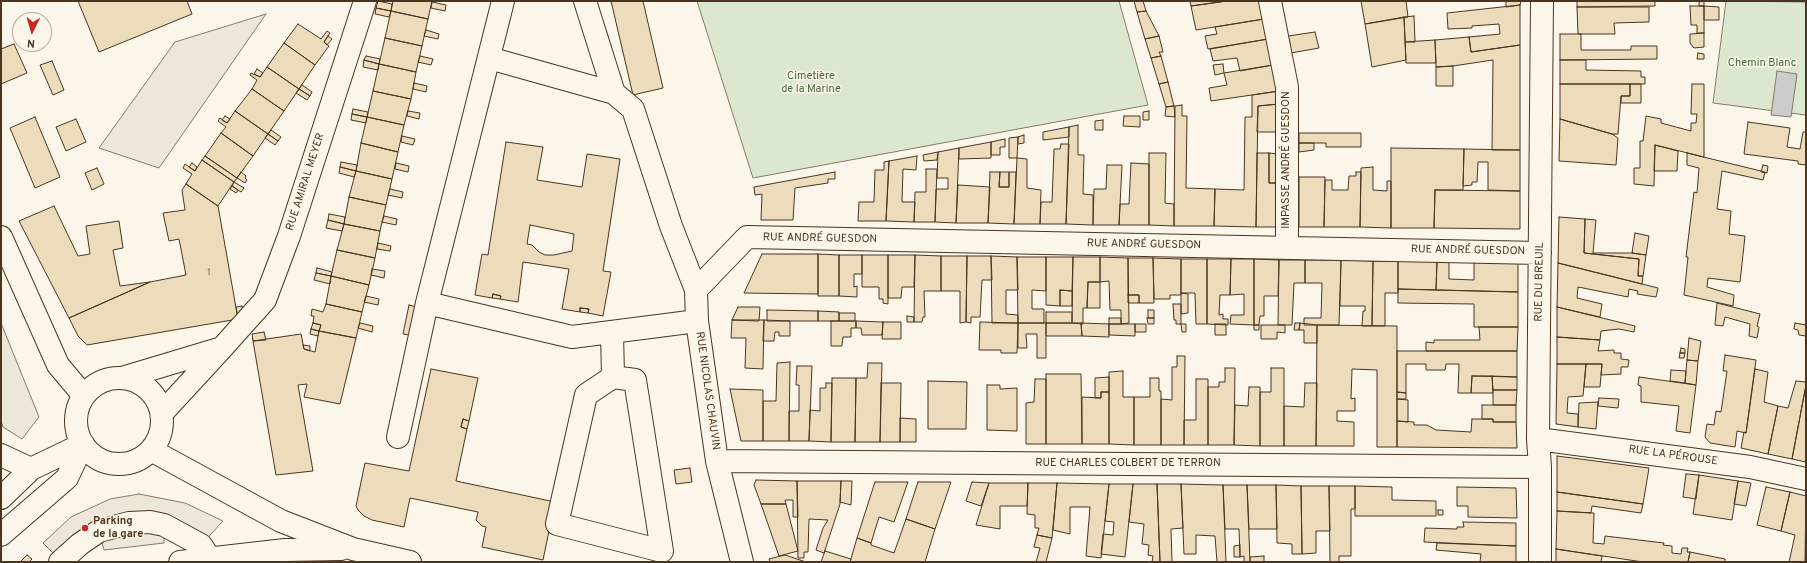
<!DOCTYPE html>
<html>
<head>
<meta charset="utf-8">
<style>
  body { margin:0 }
  #map { position:relative; width:1807px; height:563px; overflow:hidden; background:#fbf6e9; font-family:Overpass,sans-serif }
  canvas { display:block }
  .frame { position:absolute; inset:0; border:2px solid #4a3520; pointer-events:none }
  .north { position:absolute; left:12px; top:12px; width:40px; height:40px; box-sizing:border-box; background:#fbf6e9; border:1px solid #b4a999; border-radius:50%; rotate:185deg; font-size:11px; font-weight:700; line-height:16px; text-align:center; color:#4a3520 }
  .north::after { content:''; display:block; margin:auto; width:14px; height:18px; background:#c62828; clip-path:polygon(50% 0,100% 100%,50% 72%,0 100%) }
</style>
</head>
<body>
<div id="map">
<canvas width="1807" height="563"></canvas>
<div class="frame"></div>
<div class="north">N</div>
</div>
<script>
const ctx = document.querySelector('canvas').getContext('2d');
ctx.lineJoin = 'round';
function fillPath(path, color) { ctx.fillStyle = color; ctx.fill(path, 'evenodd'); }
const toPath = rows => new Path2D(rows.map(r => 'M' + r).join(''));
function strokePath(path, color, width, dash) { ctx.strokeStyle = color; ctx.lineWidth = width; ctx.lineCap = dash ? 'butt' : 'round'; ctx.setLineDash(dash || []); ctx.stroke(path); }
function label(font, color, halo, rows, align = 'center') {
  ctx.font = font + ' Overpass,sans-serif'; ctx.lineWidth = 3; ctx.setLineDash([]); ctx.textBaseline = 'middle'; ctx.strokeStyle = halo; ctx.fillStyle = color; for (const [text, x, y, turn = 0] of rows) {
    ctx.save(); ctx.translate(x, y); ctx.rotate((+turn || 0) * Math.PI / 180); ctx.textAlign = isNaN(turn) ? turn : align; if (halo) ctx.strokeText(text, 0, 0); ctx.fillText(text, 0, 0); ctx.restore();
  }
}
const green = toPath([
  [697,1,1119,1,1148,105,753,178,697,1],
  [1726,1,1806,2,1806,115,1713,103,1726,1]
]);
fillPath(green, '#dce7d0');
strokePath(green, '#887966', 1);
const parking = toPath([
  [266,14,159,168,99,148,175,42,266,14],
  [1,323,39,417,22,439,3,427,1,421,1,323],
  [139,494,185,503,223,521,201,545,164,526,164,543,104,550,99,531,61,561,43,543,71,517,110,499,139,494]
]);
fillPath(parking, '#ede7d9');
strokePath(parking, '#887966', 1);
const water = toPath([
  [1777,71,1797,74,1791,117,1771,115,1777,71]
]);
fillPath(water, '#c9cecd');
strokePath(water, '#887966', 1);
const building = toPath([
  [78,1,187,1,192,14,99,52,78,1],
  [378,1,392,4,391,11,376,8,378,1],
  [393,1,432,1,428,19,391,11,393,1],
  [611,1,643,1,663,88,633,95,611,1],
  [1134,1,1143,1,1146,11,1137,12,1134,1],
  [1190,1,1227,1,1191,6,1190,1],
  [1227,1,1259,1,1264,19,1196,30,1191,6,1227,1],
  [1361,1,1406,1,1408,17,1365,24,1361,1],
  [1506,1,1521,1,1520,5,1506,7,1506,1],
  [1577,1,1655,1,1655,6,1577,7,1577,1],
  [1699,1,1704,1,1704,6,1699,6,1699,1],
  [432,2,446,5,445,11,431,8,432,2],
  [1520,5,1520,45,1471,52,1469,37,1500,34,1499,24,1472,26,1472,28,1448,29,1447,13,1520,5],
  [1690,6,1704,6,1704,33,1697,33,1697,25,1691,25,1690,6],
  [1704,6,1719,7,1719,20,1704,20,1704,6],
  [1577,7,1649,7,1649,22,1614,23,1615,34,1578,34,1577,7],
  [376,8,391,11,389,17,375,14,376,8],
  [391,11,428,19,422,46,385,38,391,11],
  [1146,11,1159,36,1145,39,1137,12,1146,11],
  [1414,16,1415,42,1405,42,1404,17,1414,16],
  [1404,17,1406,60,1372,67,1365,24,1404,17],
  [1264,19,1268,39,1208,49,1205,36,1217,34,1215,27,1264,19],
  [298,24,321,39,327,31,330,33,324,42,329,46,315,65,284,43,298,24],
  [426,30,439,34,438,39,424,36,426,30],
  [1315,32,1319,48,1291,53,1288,36,1315,32],
  [1704,33,1704,47,1694,48,1690,43,1690,34,1704,33],
  [1560,34,1581,34,1581,50,1631,50,1631,46,1657,46,1657,59,1560,60,1560,34],
  [328,36,332,39,327,45,324,42,328,36],
  [1159,36,1163,52,1159,52,1161,56,1151,58,1145,39,1159,36],
  [1469,37,1471,52,1520,45,1520,150,1492,150,1493,60,1453,66,1436,67,1435,40,1469,37],
  [385,38,422,46,416,72,379,64,385,38],
  [1268,39,1273,65,1240,71,1237,58,1213,61,1210,49,1268,39],
  [1435,40,1436,63,1406,63,1405,42,1435,40],
  [284,43,315,65,299,89,267,67,284,43],
  [14,44,27,73,1,84,1,49,14,44],
  [1698,53,1704,54,1704,59,1697,59,1698,53],
  [366,56,380,59,379,64,364,60,366,56],
  [420,56,433,59,431,65,418,62,420,56],
  [1161,56,1168,82,1159,84,1151,58,1161,56],
  [364,60,379,64,378,70,363,67,364,60],
  [1560,60,1586,60,1586,70,1641,71,1641,77,1645,77,1645,84,1560,84,1560,60],
  [52,61,64,90,53,95,40,65,52,61],
  [379,64,416,72,411,99,373,91,379,64],
  [1223,64,1224,73,1215,75,1213,65,1223,64],
  [1273,65,1279,91,1211,101,1209,88,1227,85,1224,73,1273,65],
  [1453,66,1453,86,1436,86,1436,67,1453,66],
  [267,67,299,89,284,111,252,89,257,80,250,75,251,73,260,77,267,67],
  [257,69,263,73,260,77,254,74,257,69],
  [1168,82,1174,106,1166,107,1159,84,1168,82],
  [414,83,427,86,426,92,413,89,414,83],
  [1560,84,1630,84,1630,96,1621,96,1618,134,1612,134,1560,119,1560,84],
  [1630,84,1641,84,1641,103,1621,103,1621,96,1630,96,1630,84],
  [1692,84,1704,84,1704,157,1655,145,1654,186,1634,184,1634,168,1640,168,1640,141,1643,141,1646,116,1661,119,1661,123,1691,131,1691,123,1696,123,1697,114,1691,114,1692,84],
  [302,85,312,92,310,96,299,89,302,85],
  [252,89,284,111,268,134,235,111,252,89],
  [299,89,310,96,307,100,296,93,299,89],
  [373,91,411,99,404,125,367,117,373,91],
  [1279,91,1279,104,1258,106,1256,227,1214,226,1215,189,1244,190,1245,117,1252,117,1252,95,1279,91],
  [1279,104,1279,132,1257,132,1258,106,1279,104],
  [1182,105,1182,116,1187,116,1186,188,1215,189,1214,226,1174,226,1175,106,1182,105],
  [1174,106,1175,117,1165,116,1166,107,1174,106],
  [353,109,368,112,367,117,352,114,353,109],
  [235,111,268,134,253,156,221,133,226,127,218,121,220,118,227,123,235,111],
  [408,111,420,113,419,119,407,116,408,111],
  [1149,111,1149,120,1143,120,1143,112,1149,111],
  [352,114,367,117,366,123,351,120,352,114],
  [225,116,230,119,227,123,222,120,225,116],
  [1124,116,1140,116,1140,127,1123,126,1124,116],
  [35,117,60,177,35,188,10,128,35,117],
  [367,117,404,125,398,152,361,143,367,117],
  [76,119,86,142,66,151,56,127,76,119],
  [1560,119,1612,134,1618,138,1616,165,1559,161,1560,119],
  [1103,120,1103,130,1095,130,1095,121,1103,120],
  [1748,122,1790,128,1787,147,1800,149,1803,132,1806,132,1806,165,1798,164,1798,161,1744,154,1748,122],
  [1078,125,1078,155,1084,155,1083,194,1093,195,1093,225,1066,224,1069,127,1078,125],
  [1069,127,1069,137,1043,140,1043,132,1069,127],
  [271,130,281,137,278,141,268,134,271,130],
  [221,133,253,156,237,178,205,156,221,133],
  [1299,133,1361,133,1361,147,1326,147,1326,143,1299,143,1299,133],
  [268,134,278,141,275,145,265,138,268,134],
  [1024,135,1024,143,1018,144,1018,137,1024,135],
  [402,136,415,139,413,145,401,142,402,136],
  [1018,137,1017,158,1009,158,1009,138,1018,137],
  [1005,139,1005,147,1000,147,1000,155,991,155,991,142,1005,139],
  [506,142,543,147,537,180,582,187,587,154,620,159,603,271,611,272,603,316,588,313,589,309,580,308,580,312,562,309,569,269,523,262,518,302,500,299,501,296,493,294,492,298,475,295,482,254,488,255,506,142],
  [530,225,574,234,572,251,554,255,545,255,539,252,532,245,527,244,530,225],
  [991,142,991,158,959,159,959,148,991,142],
  [361,143,398,152,392,179,356,171,361,143],
  [1299,143,1314,143,1314,150,1299,152,1299,143],
  [1061,144,1069,144,1066,224,1040,224,1041,202,1052,202,1054,149,1060,149,1061,144],
  [1655,145,1678,151,1677,171,1654,171,1655,145],
  [959,148,956,223,935,222,936,189,948,189,948,178,937,178,938,152,959,148],
  [1391,148,1464,149,1463,190,1435,190,1434,228,1391,228,1391,148],
  [1464,149,1520,150,1520,191,1488,190,1488,162,1478,162,1477,182,1472,182,1472,185,1463,186,1464,149],
  [938,152,937,160,924,161,923,155,938,152],
  [1149,153,1166,153,1165,203,1174,204,1174,226,1149,225,1149,153],
  [1257,153,1269,153,1269,183,1277,183,1277,227,1256,227,1257,153],
  [1269,153,1278,154,1277,183,1269,183,1269,153],
  [1687,153,1765,172,1763,180,1722,171,1717,209,1731,211,1729,234,1745,236,1740,282,1708,278,1707,287,1734,295,1733,306,1684,295,1688,257,1686,257,1694,192,1697,193,1699,168,1687,165,1687,153],
  [205,156,237,178,234,182,202,160,205,156],
  [917,156,916,170,903,169,902,202,915,202,914,222,886,221,889,161,917,156],
  [1017,158,1027,159,1027,188,1041,190,1040,224,1014,224,1017,158],
  [202,160,234,182,218,206,186,184,192,174,183,168,185,164,195,171,202,160],
  [889,161,886,221,858,221,859,202,874,202,875,170,884,170,884,162,889,161],
  [341,162,357,165,356,171,340,167,341,162],
  [192,163,197,167,195,171,189,167,192,163],
  [396,163,409,166,408,172,395,169,396,163],
  [1131,163,1149,164,1149,225,1119,225,1120,204,1129,204,1131,163],
  [1107,165,1122,165,1119,225,1093,225,1094,189,1106,189,1107,165],
  [1763,165,1768,166,1767,173,1761,172,1763,165],
  [340,167,356,171,354,177,339,173,340,167],
  [1373,167,1373,190,1387,191,1387,181,1391,181,1391,228,1360,227,1361,168,1373,167],
  [97,168,104,184,92,190,85,173,97,168],
  [926,169,937,169,935,222,914,222,915,192,926,192,926,169],
  [356,171,392,179,386,205,349,197,356,171],
  [241,172,246,176,245,178,247,180,245,183,237,178,241,172],
  [835,172,835,179,828,179,828,183,795,188,793,220,761,220,762,194,755,195,754,187,835,172],
  [990,172,1000,172,999,187,1009,187,1009,172,1016,172,1014,224,988,223,990,172],
  [1000,172,1009,172,1009,187,999,187,1000,172],
  [1356,172,1361,172,1360,227,1324,227,1325,180,1332,180,1332,190,1348,190,1349,176,1356,176,1356,172],
  [1299,177,1325,177,1324,227,1299,227,1299,177],
  [234,182,244,188,241,192,232,186,234,182],
  [186,184,218,206,238,319,87,345,78,336,69,318,150,282,186,275,179,239,169,241,163,213,185,210,182,190,186,184],
  [958,185,990,187,988,223,956,223,958,185],
  [232,186,238,190,236,193,230,189,232,186],
  [390,189,403,192,402,198,388,195,390,189],
  [1435,190,1520,191,1520,229,1434,228,1435,190],
  [349,197,386,205,380,231,344,224,349,197],
  [54,206,78,256,90,254,86,226,119,221,123,248,113,250,120,286,150,282,69,318,19,221,54,206],
  [329,214,345,217,344,224,328,220,329,214],
  [384,216,397,219,396,225,382,222,384,216],
  [1559,217,1585,219,1584,253,1639,259,1638,276,1643,276,1642,284,1558,263,1559,217],
  [1585,219,1596,220,1593,253,1632,253,1646,255,1643,276,1638,276,1639,259,1584,253,1585,219],
  [328,220,344,224,342,231,326,228,328,220],
  [344,224,380,231,375,258,337,250,344,224],
  [1635,233,1649,236,1646,255,1632,253,1635,233],
  [378,243,391,246,390,251,377,249,378,243],
  [337,250,375,258,369,285,331,276,337,250],
  [762,254,818,254,818,294,744,293,762,254],
  [818,254,839,255,839,296,818,296,818,254],
  [839,255,862,255,862,274,854,274,854,287,857,286,857,297,839,296,839,255],
  [862,255,888,255,888,304,883,303,883,299,879,299,879,287,862,287,862,255],
  [888,255,915,255,914,287,902,287,901,298,888,298,888,255],
  [915,255,941,256,941,291,924,291,925,317,923,317,922,322,914,322,915,255],
  [941,256,967,256,966,322,960,323,960,291,941,291,941,256],
  [967,256,991,256,992,280,982,280,980,317,971,317,971,323,966,322,967,256],
  [991,256,1017,257,1018,290,1006,290,1006,314,1018,315,1018,323,992,323,991,256],
  [1017,257,1046,257,1046,291,1032,290,1032,309,1044,309,1044,323,1018,323,1017,257],
  [1046,257,1073,257,1072,291,1060,290,1060,306,1046,305,1046,257],
  [1073,257,1100,257,1100,282,1088,282,1087,308,1083,308,1083,324,1072,323,1073,257],
  [1100,257,1128,258,1129,323,1121,324,1121,310,1110,310,1109,281,1100,282,1100,257],
  [1128,258,1153,258,1154,303,1139,303,1139,295,1128,295,1128,258],
  [1153,258,1181,259,1181,295,1170,295,1170,299,1154,299,1153,258],
  [1181,259,1207,259,1207,324,1196,324,1195,293,1181,293,1181,259],
  [1207,259,1231,259,1230,295,1220,295,1219,315,1223,314,1223,319,1228,319,1228,325,1207,324,1207,259],
  [1231,259,1254,259,1254,325,1230,324,1231,315,1244,315,1244,294,1230,295,1231,259],
  [1254,259,1279,260,1278,296,1264,296,1264,316,1260,316,1259,325,1254,325,1254,259],
  [1279,260,1305,260,1305,283,1294,283,1292,325,1278,325,1279,260],
  [1305,260,1341,260,1339,325,1304,325,1304,318,1321,318,1322,283,1305,283,1305,260],
  [1341,260,1373,261,1372,326,1362,326,1363,311,1365,311,1365,306,1340,306,1341,260],
  [1373,261,1398,261,1398,293,1385,293,1385,326,1372,326,1373,261],
  [1398,261,1437,261,1436,290,1398,289,1398,261],
  [1437,261,1449,261,1449,279,1474,280,1474,262,1518,262,1518,292,1436,290,1437,261],
  [1558,263,1658,288,1656,297,1637,294,1638,291,1629,289,1628,297,1578,287,1577,298,1602,304,1600,317,1557,307,1558,263],
  [317,268,332,272,331,276,316,273,317,268],
  [372,269,385,271,384,278,371,275,372,269],
  [316,273,331,276,330,284,314,280,316,273],
  [331,276,369,285,362,312,326,304,331,276],
  [1088,282,1100,282,1100,308,1087,308,1088,282],
  [1398,289,1518,292,1518,327,1474,327,1474,304,1398,303,1398,289],
  [1060,290,1072,291,1072,306,1060,306,1060,290],
  [1181,293,1188,294,1188,313,1181,314,1181,293],
  [493,294,501,296,500,299,492,298,493,294],
  [1128,295,1139,295,1139,303,1128,303,1128,295],
  [366,296,379,299,378,305,364,302,366,296],
  [1717,303,1760,314,1757,326,1759,327,1757,338,1749,336,1750,324,1725,317,1723,326,1715,325,1717,303],
  [326,304,362,312,356,338,319,331,321,325,313,323,314,316,311,316,312,309,323,312,326,304],
  [1173,304,1181,304,1181,324,1176,324,1176,320,1174,320,1173,304],
  [409,305,421,308,415,336,403,334,409,305],
  [242,306,244,318,238,319,236,307,242,306],
  [738,307,760,307,759,321,732,320,738,307],
  [1557,307,1635,326,1634,332,1619,329,1601,331,1600,340,1557,337,1557,307],
  [580,308,589,309,588,313,580,312,580,308],
  [767,310,818,311,818,321,767,321,767,310],
  [1148,310,1154,310,1154,318,1148,318,1148,310],
  [818,311,839,312,839,321,818,321,818,311],
  [1046,312,1072,312,1072,323,1046,323,1046,312],
  [839,313,855,313,855,321,839,321,839,313],
  [907,316,914,317,914,322,907,322,907,316],
  [1109,318,1121,318,1121,324,1109,324,1109,318],
  [1147,318,1154,318,1154,324,1148,324,1147,318],
  [732,320,764,320,763,369,745,368,746,338,731,338,732,320],
  [764,320,790,321,790,336,779,336,779,332,775,332,774,341,763,341,764,320],
  [831,321,856,321,856,328,851,328,851,337,843,337,842,346,831,346,831,321],
  [856,321,883,322,882,335,862,335,861,328,856,328,856,321],
  [883,322,901,322,901,339,882,339,883,322],
  [980,322,1018,323,1017,353,1001,353,1001,350,979,350,980,322],
  [313,323,321,325,319,331,311,329,313,323],
  [360,323,373,326,372,332,358,328,360,323],
  [1018,323,1046,323,1046,358,1037,358,1037,334,1026,334,1027,348,1018,348,1018,323],
  [1046,323,1081,323,1082,336,1046,336,1046,323],
  [1081,323,1109,324,1109,337,1082,336,1081,323],
  [1295,323,1300,323,1299,330,1294,330,1295,323],
  [1300,323,1317,325,1317,343,1304,343,1304,330,1299,330,1300,323],
  [1795,323,1806,325,1806,336,1799,335,1798,330,1794,329,1795,323],
  [1109,324,1135,324,1135,336,1109,335,1109,324],
  [1135,324,1146,324,1146,332,1135,332,1135,324],
  [1181,324,1186,324,1186,332,1182,332,1181,324],
  [1215,324,1226,324,1226,335,1215,335,1215,324],
  [1254,325,1259,325,1259,330,1254,330,1254,325],
  [1261,325,1285,325,1285,333,1277,332,1277,339,1261,339,1261,325],
  [1317,325,1397,326,1397,447,1377,447,1377,370,1352,369,1351,399,1355,398,1355,411,1337,411,1337,421,1354,422,1354,446,1316,446,1317,325],
  [1479,327,1518,327,1517,351,1426,351,1426,342,1434,343,1434,340,1480,340,1479,327],
  [311,329,319,331,318,336,310,334,311,329],
  [319,331,356,338,340,404,304,397,307,384,298,385,313,471,276,475,253,341,301,334,304,349,315,352,319,331],
  [264,332,266,340,253,341,252,334,264,332],
  [1557,337,1600,340,1598,351,1614,350,1614,353,1621,353,1621,359,1629,360,1628,367,1621,367,1621,374,1601,375,1602,364,1557,364,1557,337],
  [1689,338,1701,341,1698,361,1687,360,1689,338],
  [303,345,310,346,310,351,304,349,303,345],
  [1681,348,1685,349,1685,353,1680,353,1681,348],
  [1397,351,1517,351,1517,377,1472,376,1471,393,1458,393,1459,364,1446,364,1445,370,1426,370,1426,364,1406,364,1406,393,1397,392,1397,351],
  [1680,353,1685,353,1684,358,1679,358,1680,353],
  [1725,355,1756,360,1746,433,1737,431,1735,447,1710,443,1705,437,1707,424,1714,425,1716,411,1721,412,1727,371,1723,371,1725,355],
  [1177,356,1185,356,1184,445,1161,445,1161,399,1172,400,1172,367,1177,367,1177,356],
  [1687,360,1698,361,1696,385,1685,383,1687,360],
  [790,362,789,441,763,441,763,401,776,401,777,363,790,362],
  [868,363,882,363,880,442,855,442,856,378,867,378,868,363],
  [1557,364,1586,364,1583,396,1568,397,1567,413,1578,414,1578,427,1556,424,1557,364],
  [1586,364,1602,364,1600,387,1584,387,1586,364],
  [797,366,812,366,809,441,789,441,789,411,799,411,799,385,796,385,797,366],
  [1225,368,1235,368,1234,445,1208,445,1208,387,1219,387,1219,382,1225,382,1225,368],
  [1271,368,1284,368,1284,446,1260,446,1260,392,1271,392,1271,368],
  [431,369,478,378,469,421,463,419,461,427,467,429,456,481,555,502,543,560,482,547,486,527,482,526,476,520,478,512,410,498,404,527,372,520,364,516,358,510,356,506,365,463,409,471,431,369],
  [1755,369,1768,372,1764,402,1778,406,1768,454,1741,448,1744,432,1746,433,1755,369],
  [1671,370,1686,371,1685,383,1670,381,1671,370],
  [1123,371,1123,397,1134,397,1134,445,1109,444,1109,372,1123,371],
  [1046,374,1081,374,1082,444,1046,444,1046,374],
  [1472,376,1492,376,1493,393,1471,393,1472,376],
  [1492,376,1517,377,1517,390,1493,390,1492,376],
  [1109,377,1109,392,1101,392,1101,398,1095,398,1095,378,1109,377],
  [1639,377,1696,385,1690,433,1676,431,1679,406,1641,402,1641,386,1638,385,1639,377],
  [832,378,856,378,855,442,831,442,832,378],
  [1150,378,1159,378,1159,391,1161,391,1161,445,1134,445,1134,397,1150,397,1150,378],
  [1035,379,1046,379,1046,444,1026,444,1026,403,1034,402,1035,379],
  [1196,379,1208,379,1208,445,1184,445,1184,420,1196,420,1196,379],
  [928,381,967,382,966,429,928,429,928,381],
  [1796,381,1806,382,1806,385,1792,459,1768,454,1778,406,1788,408,1796,381],
  [826,383,832,383,831,442,809,441,810,410,820,411,820,388,826,388,826,383],
  [881,383,901,383,900,442,880,442,881,383],
  [1305,383,1317,383,1316,446,1284,446,1284,406,1304,407,1305,383],
  [987,385,1000,385,1000,389,1017,388,1017,431,987,430,987,385],
  [1806,385,1806,462,1792,459,1806,385],
  [1249,387,1260,387,1260,446,1234,445,1235,405,1248,406,1249,387],
  [730,389,763,390,763,441,741,441,730,389],
  [1493,390,1517,390,1516,405,1493,405,1493,390],
  [1101,392,1109,392,1109,444,1082,444,1082,397,1101,398,1101,392],
  [1397,392,1406,393,1406,399,1397,399,1397,392],
  [1599,398,1619,399,1618,408,1598,406,1599,398],
  [1397,399,1408,400,1408,422,1397,421,1397,399],
  [1598,402,1596,429,1578,427,1579,403,1598,402],
  [1482,405,1516,405,1516,422,1493,422,1493,419,1482,419,1482,405],
  [900,418,916,419,916,442,900,442,900,418],
  [463,419,469,421,467,429,461,427,463,419],
  [1472,419,1493,419,1493,422,1516,422,1517,448,1397,447,1397,421,1414,422,1414,425,1427,425,1436,430,1471,432,1472,419],
  [1557,456,1649,468,1643,504,1557,492,1557,456],
  [690,468,692,482,676,484,674,470,690,468],
  [1686,474,1699,475,1696,499,1683,497,1686,474],
  [1699,475,1738,481,1732,520,1693,514,1699,475],
  [756,480,797,481,798,517,793,517,793,500,785,500,786,504,761,504,754,485,756,480],
  [797,481,841,481,840,504,824,553,816,550,823,528,828,520,809,519,808,552,804,552,804,558,798,558,797,481],
  [841,481,852,481,851,505,840,502,841,481],
  [1738,481,1751,483,1746,506,1734,504,1738,481],
  [875,482,908,482,894,522,879,517,871,543,857,538,875,482],
  [918,482,951,482,935,529,906,519,918,482],
  [972,482,989,483,981,506,966,501,972,482],
  [989,483,1028,483,1027,506,1000,506,1000,529,976,525,989,483],
  [1028,483,1057,483,1052,538,1037,535,1039,528,1035,528,1035,515,1027,514,1028,483],
  [1057,483,1109,484,1101,558,1086,556,1090,507,1070,507,1070,534,1053,530,1057,483],
  [1109,484,1133,484,1125,557,1101,554,1103,534,1113,535,1114,522,1105,521,1109,484],
  [1133,484,1157,484,1160,562,1152,562,1153,556,1148,555,1149,545,1142,544,1144,524,1129,522,1133,484],
  [1157,484,1181,484,1183,528,1171,529,1172,562,1160,562,1157,484],
  [1181,484,1223,485,1226,562,1217,562,1215,536,1196,535,1196,554,1184,554,1181,484],
  [1223,485,1247,485,1250,562,1244,562,1244,556,1240,557,1239,529,1225,529,1223,485],
  [1247,485,1276,485,1277,529,1249,529,1247,485],
  [1276,485,1301,486,1302,554,1292,554,1292,544,1277,543,1276,485],
  [1301,486,1329,486,1330,531,1316,531,1316,553,1302,554,1301,486],
  [1329,486,1355,486,1355,509,1351,509,1351,556,1339,556,1339,562,1330,562,1329,486],
  [1355,486,1392,487,1392,500,1436,501,1436,516,1355,516,1355,486],
  [1457,487,1516,488,1517,518,1468,517,1468,506,1457,506,1457,487],
  [1766,487,1790,492,1781,531,1757,525,1766,487],
  [1557,492,1643,504,1641,513,1592,506,1591,513,1557,511,1557,492],
  [1790,492,1806,496,1805,562,1789,562,1795,535,1781,531,1790,492],
  [761,504,786,504,798,551,779,556,761,504],
  [1438,510,1443,510,1443,515,1438,515,1438,510],
  [1557,511,1594,513,1593,543,1604,544,1605,536,1664,543,1663,545,1672,546,1672,553,1681,554,1682,548,1688,548,1687,552,1690,552,1688,562,1643,562,1556,549,1557,511],
  [906,519,935,529,925,562,850,562,857,538,871,543,871,545,894,553,906,519],
  [1463,522,1516,523,1516,546,1424,542,1425,528,1457,529,1457,527,1464,527,1463,522],
  [1037,535,1052,538,1046,562,1036,562,1040,548,1034,547,1037,535],
  [1437,543,1516,546,1516,562,1480,562,1481,554,1436,550,1437,543],
  [1240,545,1240,557,1234,557,1234,546,1240,545],
  [1556,549,1602,556,1601,562,1556,562,1556,549],
  [825,551,851,559,850,562,821,562,825,551],
  [1690,552,1725,559,1725,562,1688,562,1690,552],
  [27,555,32,559,29,562,20,562,27,555],
  [785,555,806,562,770,562,769,559,785,555],
  [1264,556,1264,562,1250,562,1250,557,1264,556]
]);
fillPath(building, '#ecdcbc');
strokePath(building, '#4a3520', 1);
const minor = toPath([
  [503,1,427,303,572,337,697,321],
  [585,1,614,93],
  [1270,1,1287,87,1287,248],
  [489,58,614,93,633,109,671,226,696,290],
  [1,237,58,365,84,396],
  [612,332,613,377],
  [222,348,265,300,289,236,365,1],
  [613,377,635,380,662,551,557,524,586,395,613,377],
  [122,378,222,348,162,413],
  '76 421a43 43 0 1 1 86 0a43 43 0 1 1-86 0Z',
  [398,437,427,303],
  [1538,439,1750,467,1806,479],
  [151,450,281,521,353,549,410,562],
  [1,455,31,469],
  [717,461,1540,467],
  [1,498,31,469,83,444],
  [1,535,67,478,83,444],
  [60,562,80,544,99,531,129,523,150,522,164,525,201,545,210,559],
  [180,562,285,550,341,549],
  [742,562,717,461,697,321,696,290,747,237,1540,253],
  [1540,562,1540,467,1538,439,1542,1]
]);
strokePath(minor, '#4a3520', 24);
strokePath(minor, '#fbf6e9', 22);
for (const [x, y, r, color] of [
  [85,528,4,"#c62828"]
]) { const dot = new Path2D(); dot.arc(x, y, r, 0, 2 * Math.PI); ctx.fillStyle = color; ctx.fill(dot); strokePath(dot, '#fbf6e9', 1.5); }
label('9px', '#725f47', null, [
  ["1",209,273]
]);
label('11px', '#436837', '#fbf6e9', [
  ["Chemin Blanc",1762,64],
  ["Cimetière",811,77],
  ["de la Marine",811,90]
]);
label('11px', '#4a3520', '#fbf6e9', [
  ["IMPASSE ANDRÉ GUESDON",1287,160,-90],
  ["RUE AMIRAL MEYER",306,182,-72],
  ["RUE ANDRÉ GUESDON",820,239,1],
  ["RUE ANDRÉ GUESDON",1144,245,1],
  ["RUE ANDRÉ GUESDON",1468,251,1],
  ["RUE DU BREUIL",1540,282,-89],
  ["RUE NICOLAS CHAUVIN",707,391,82],
  ["RUE LA PÉROUSE",1673,456,8],
  ["RUE CHARLES COLBERT DE TERRON",1128,464]
]);
label('bold 11px', '#4a3520', '#fbf6e9', [
  ["Parking",93,522],
  ["de la gare",93,535]
], 'left');
</script>
</body>
</html>
